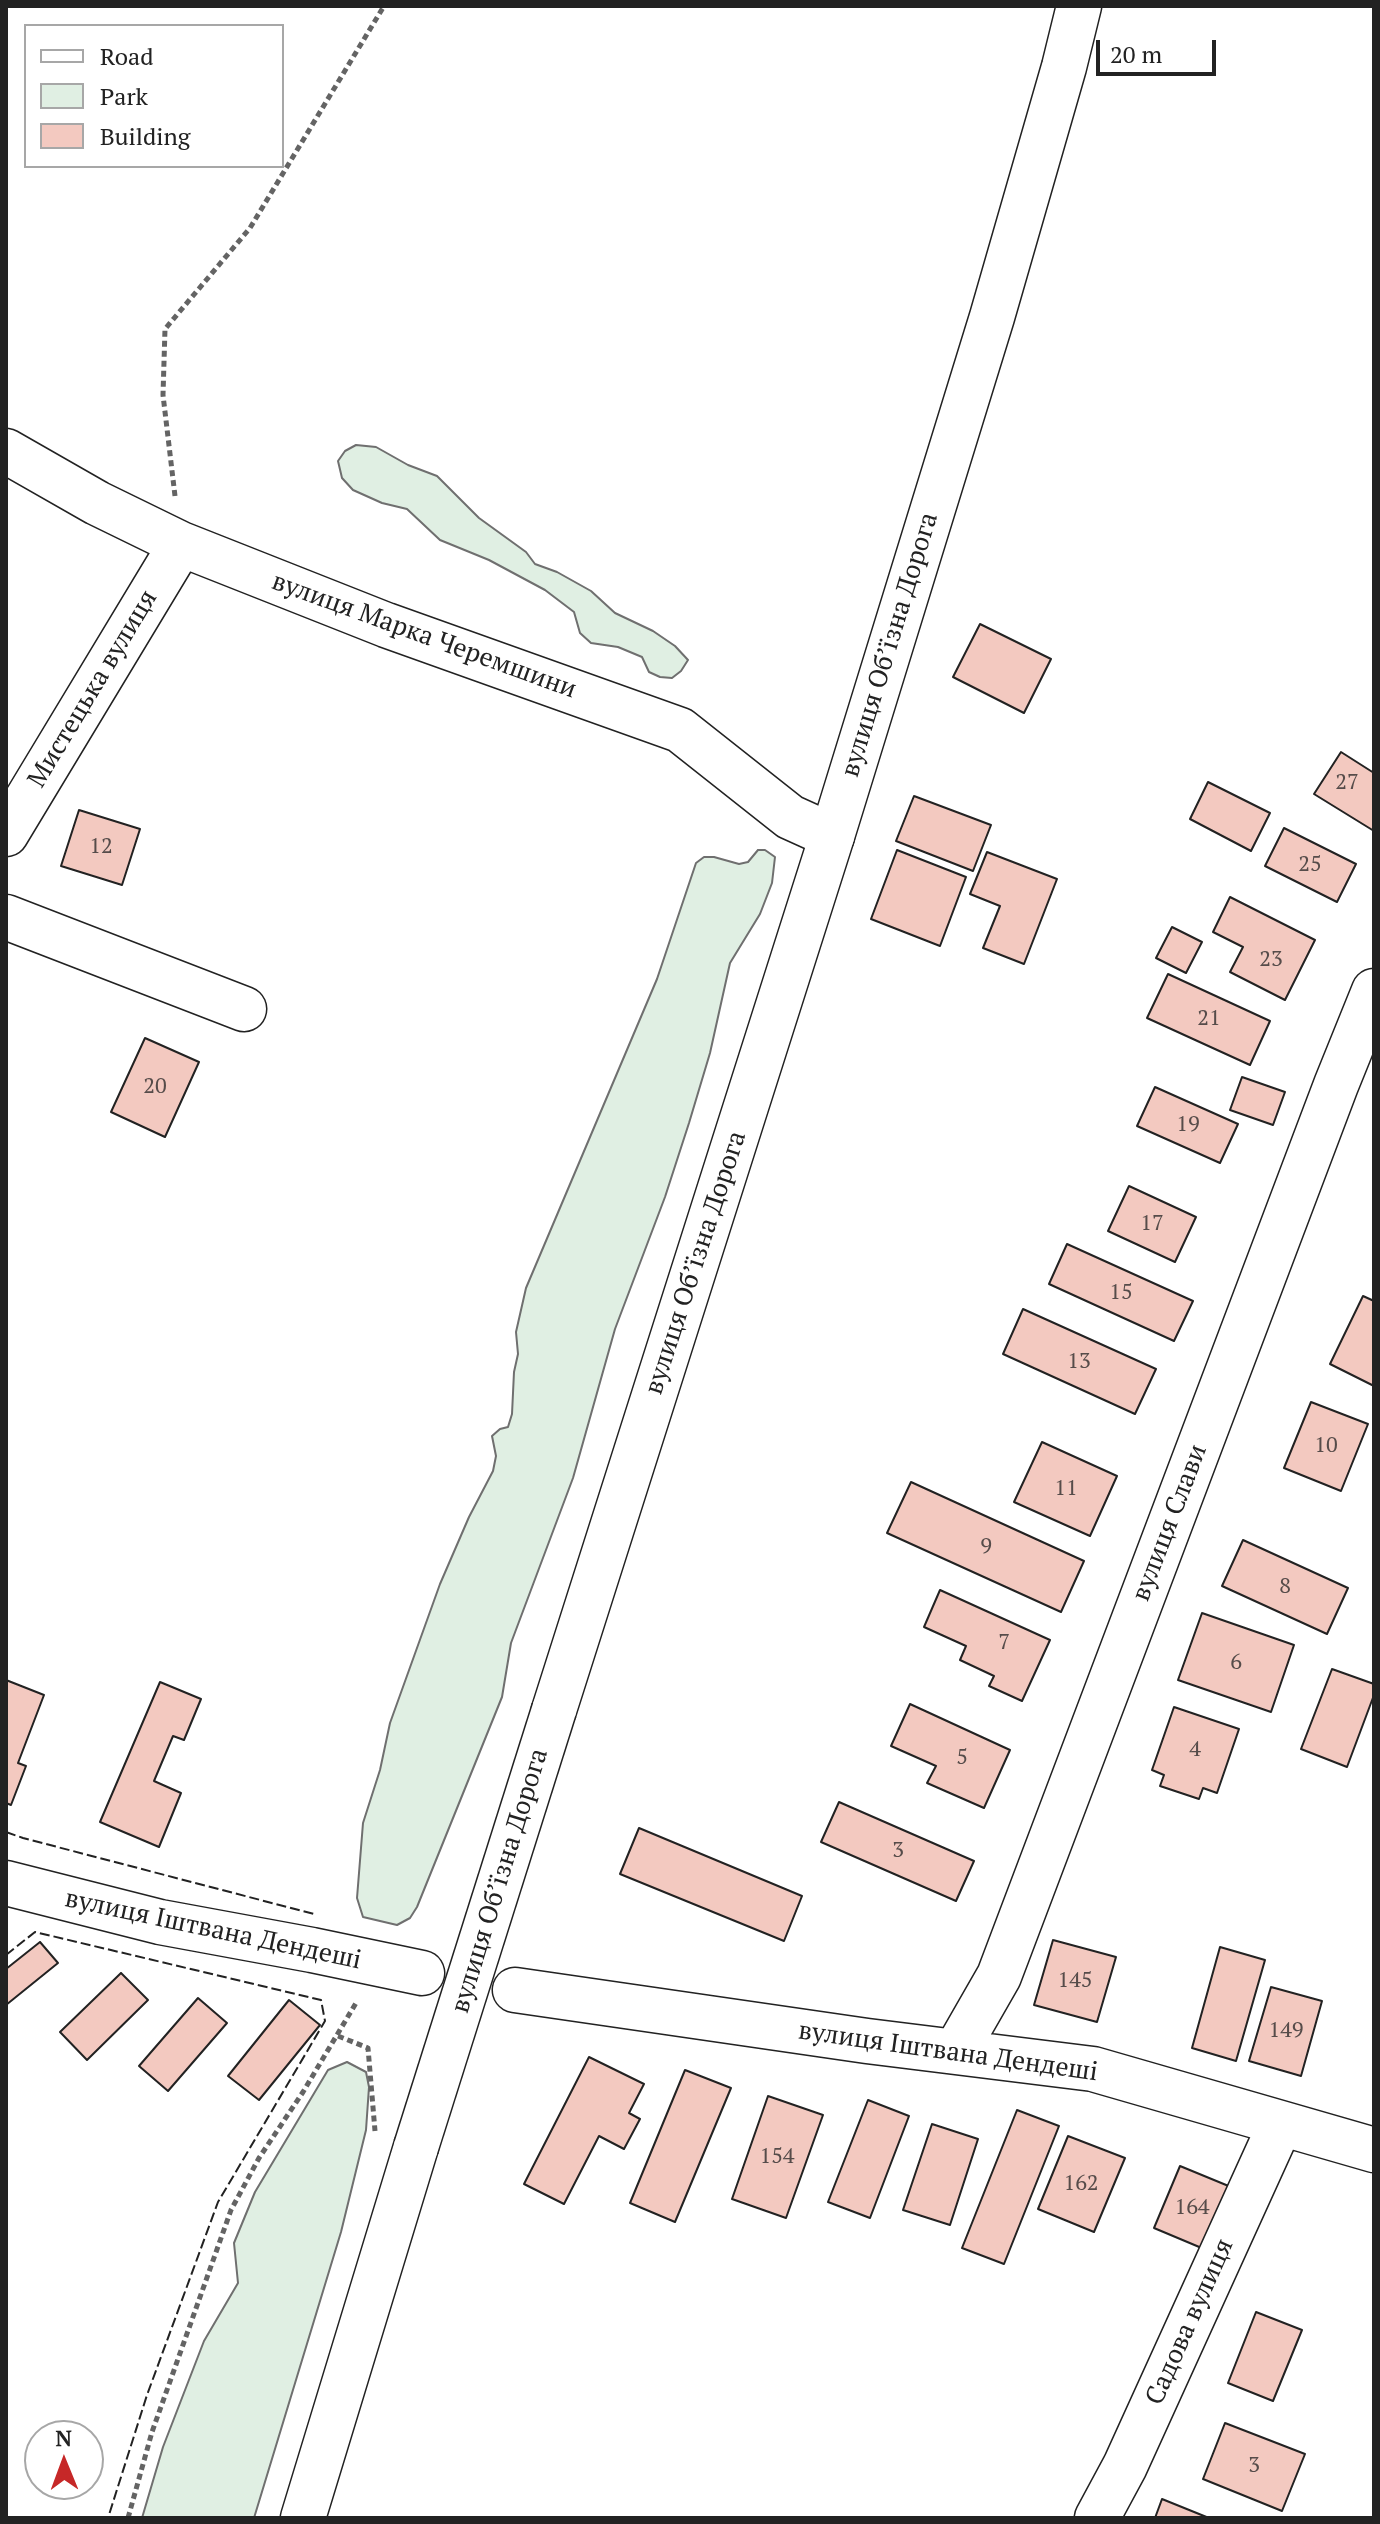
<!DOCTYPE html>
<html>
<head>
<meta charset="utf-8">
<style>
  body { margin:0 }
  #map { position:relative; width:1380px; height:2524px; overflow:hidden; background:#fff; font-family:"PT Serif",serif }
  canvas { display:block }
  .frame { position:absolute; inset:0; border:8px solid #222; pointer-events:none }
  .legend { position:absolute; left:24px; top:24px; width:260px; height:144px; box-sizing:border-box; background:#fff; border:2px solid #a7a7a7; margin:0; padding:10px 14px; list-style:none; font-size:24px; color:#222 }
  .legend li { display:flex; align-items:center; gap:16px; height:40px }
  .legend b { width:40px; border:2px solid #a7a7a7 }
  .north { position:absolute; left:24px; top:2420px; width:80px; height:80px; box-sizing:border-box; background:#fff; border:2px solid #a7a7a7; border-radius:50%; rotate:359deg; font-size:22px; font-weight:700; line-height:32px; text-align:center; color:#222 }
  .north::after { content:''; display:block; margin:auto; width:28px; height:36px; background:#c62828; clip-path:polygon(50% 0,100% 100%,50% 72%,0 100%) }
  .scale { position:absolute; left:1096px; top:40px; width:120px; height:36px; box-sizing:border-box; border:4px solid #222; border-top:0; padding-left:10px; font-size:24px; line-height:28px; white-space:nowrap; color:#222; -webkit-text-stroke:6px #fff; paint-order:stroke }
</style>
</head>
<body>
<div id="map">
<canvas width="1380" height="2524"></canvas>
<div class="frame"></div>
<ul class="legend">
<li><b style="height:10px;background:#fff"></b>Road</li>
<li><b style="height:22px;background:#e0efe3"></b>Park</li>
<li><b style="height:22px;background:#f3c9c0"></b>Building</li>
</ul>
<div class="north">N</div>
<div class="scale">20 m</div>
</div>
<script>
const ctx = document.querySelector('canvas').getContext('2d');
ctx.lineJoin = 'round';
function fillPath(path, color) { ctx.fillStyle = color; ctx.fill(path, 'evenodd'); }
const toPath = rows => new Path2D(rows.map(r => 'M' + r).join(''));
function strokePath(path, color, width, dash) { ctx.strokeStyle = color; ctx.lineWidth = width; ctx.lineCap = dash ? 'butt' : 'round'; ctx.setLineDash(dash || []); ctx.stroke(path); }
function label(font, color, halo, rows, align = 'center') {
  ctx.font = font + ' "PT Serif",serif'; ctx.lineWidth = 6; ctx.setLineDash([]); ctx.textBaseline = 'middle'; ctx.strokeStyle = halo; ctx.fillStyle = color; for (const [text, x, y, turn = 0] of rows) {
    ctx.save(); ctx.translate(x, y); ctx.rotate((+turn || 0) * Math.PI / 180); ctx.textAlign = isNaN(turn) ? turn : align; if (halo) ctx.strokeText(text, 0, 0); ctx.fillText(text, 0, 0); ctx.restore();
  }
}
const green = toPath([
  [356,445,376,447,408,465,437,476,479,518,526,552,535,564,557,572,591,591,615,613,653,631,675,646,688,660,681,671,672,678,660,677,649,672,642,657,618,647,591,643,580,633,574,612,545,590,489,560,440,540,407,509,382,503,353,490,342,478,338,461,345,451,356,445],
  [758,850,765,850,775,857,772,883,760,914,730,963,710,1053,689,1123,665,1197,615,1329,573,1478,511,1643,502,1697,417,1907,410,1918,397,1925,363,1917,357,1898,363,1823,380,1770,390,1723,440,1584,469,1517,493,1471,496,1456,492,1436,500,1429,508,1427,512,1414,514,1372,518,1354,516,1332,526,1288,657,979,696,863,704,857,714,857,739,864,748,862,758,850],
  [347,2062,366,2072,369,2087,366,2130,341,2232,254,2518,142,2518,163,2447,204,2341,238,2283,234,2243,255,2192,328,2070,347,2062]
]);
fillPath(green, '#e0efe3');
strokePath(green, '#6f6f6f', 2);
const building = toPath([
  [980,624,1051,659,1024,713,953,677,980,624],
  [1341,752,1374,773,1374,831,1314,794,1341,752],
  [1208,782,1270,813,1251,851,1190,819,1208,782],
  [914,796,991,825,973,871,896,841,914,796],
  [79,810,140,829,122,885,61,866,79,810],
  [1284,828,1356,864,1337,902,1265,866,1284,828],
  [897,850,966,877,940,946,871,919,897,850],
  [987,852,1057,879,1024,964,983,948,1000,906,970,894,987,852],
  [1230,897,1315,940,1285,1000,1230,972,1243,947,1213,932,1230,897],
  [1172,927,1202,942,1186,973,1156,958,1172,927],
  [1168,974,1270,1021,1250,1065,1147,1018,1168,974],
  [145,1038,199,1062,165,1137,111,1112,145,1038],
  [1242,1077,1285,1092,1273,1125,1230,1110,1242,1077],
  [1155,1087,1238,1124,1220,1163,1137,1126,1155,1087],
  [1129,1186,1196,1217,1175,1262,1108,1231,1129,1186],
  [1067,1244,1193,1301,1174,1341,1049,1284,1067,1244],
  [1363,1296,1374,1301,1374,1386,1330,1364,1363,1296],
  [1023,1309,1156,1369,1135,1414,1003,1354,1023,1309],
  [1311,1402,1368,1424,1341,1491,1284,1468,1311,1402],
  [1042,1442,1117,1476,1090,1536,1014,1502,1042,1442],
  [911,1482,1084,1561,1061,1612,887,1533,911,1482],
  [1243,1540,1348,1588,1327,1634,1222,1586,1243,1540],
  [940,1590,1050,1640,1022,1701,989,1686,994,1676,960,1660,966,1646,924,1627,940,1590],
  [1202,1613,1294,1645,1271,1712,1178,1680,1202,1613],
  [1332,1669,1374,1684,1374,1695,1347,1767,1301,1749,1332,1669],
  [6,1680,44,1695,18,1763,26,1766,11,1805,6,1803,6,1680],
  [160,1682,201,1699,184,1740,173,1736,154,1781,181,1793,159,1847,100,1822,160,1682],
  [910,1704,1010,1750,984,1808,927,1783,936,1766,891,1746,910,1704],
  [1174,1707,1239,1729,1217,1793,1203,1788,1199,1799,1160,1786,1164,1775,1152,1770,1174,1707],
  [839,1802,974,1861,956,1901,821,1842,839,1802],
  [639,1828,802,1896,784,1941,620,1874,639,1828],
  [1053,1940,1116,1957,1097,2022,1034,2005,1053,1940],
  [40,1942,58,1963,6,2005,6,1969,40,1942],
  [1220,1947,1265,1960,1236,2061,1192,2048,1220,1947],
  [121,1973,148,2000,87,2060,60,2032,121,1973],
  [1271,1987,1322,2001,1301,2076,1249,2061,1271,1987],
  [198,1998,227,2023,168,2091,139,2066,198,1998],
  [289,2000,320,2025,259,2100,228,2076,289,2000],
  [589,2057,644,2084,629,2113,640,2119,624,2149,599,2136,564,2204,524,2184,589,2057],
  [685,2070,731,2088,675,2222,630,2203,685,2070],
  [768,2096,823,2115,786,2218,732,2199,768,2096],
  [868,2100,909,2116,870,2218,828,2202,868,2100],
  [1017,2110,1059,2126,1004,2264,962,2248,1017,2110],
  [932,2124,978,2139,950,2225,903,2210,932,2124],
  [1068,2136,1125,2158,1094,2232,1038,2209,1068,2136],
  [1180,2166,1231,2187,1204,2249,1154,2228,1180,2166],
  [1256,2312,1302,2330,1273,2401,1228,2383,1256,2312],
  [1225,2423,1305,2454,1282,2511,1203,2479,1225,2423],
  [1162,2499,1209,2518,1155,2518,1162,2499]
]);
fillPath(building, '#f3c9c0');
strokePath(building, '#222', 2);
const minor = toPath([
  [6,451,97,503,181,544,386,625,680,730,790,817,832,836],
  [6,834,181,544],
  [6,917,244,1009],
  [6,1883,160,1922,312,1950,422,1973],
  [515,1990,867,2041,1093,2069,1374,2150],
  [956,2051,999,1976,1336,1085,1374,991],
  [1097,2518,1125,2466,1280,2125]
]);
const highway = toPath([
  [554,1710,832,836,992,317,1064,67,1079,6],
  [303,2518,416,2147]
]);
strokePath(minor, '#222', 47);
strokePath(highway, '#222', 47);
strokePath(toPath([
  [175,496,163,395,165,329,250,228,384,6],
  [338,2036,368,2048,375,2131],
  [128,2518,152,2432,231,2210,259,2158,303,2092,356,2003]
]), '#646464', 5, [6, 4]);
strokePath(minor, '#fff', 44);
strokePath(highway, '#fff', 44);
const highwayBridge = toPath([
  [416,2147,554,1710]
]);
strokePath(highwayBridge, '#222', 47, []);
strokePath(highwayBridge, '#fff', 44);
strokePath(toPath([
  [6,1832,23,1838,314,1914],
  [6,1955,35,1932,321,2000,325,2021,218,2202,147,2395,108,2518]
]), '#222', 2, [10, 4]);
label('22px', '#564c4a', null, [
  ["27",1347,783],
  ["12",101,847],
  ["25",1310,865],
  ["23",1271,960],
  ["21",1209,1019],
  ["20",155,1087],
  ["19",1188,1125],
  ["17",1152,1224],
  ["15",1121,1293],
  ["13",1079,1362],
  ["10",1326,1446],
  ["11",1066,1489],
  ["9",986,1547],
  ["8",1285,1587],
  ["7",1004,1643],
  ["6",1236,1663],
  ["4",1195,1750],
  ["5",962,1758],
  ["3",898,1851],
  ["145",1075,1981],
  ["149",1286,2031],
  ["154",777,2157],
  ["162",1081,2184],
  ["164",1192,2208],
  ["3",1254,2466]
]);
label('26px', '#222', '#fff', [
  ["вулиця Марка Черемшини",424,636,20],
  ["вулиця Обʼїзна Дорога",890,645,-73],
  ["Мистецька вулиця",93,689,-59],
  ["вулиця Обʼїзна Дорога",696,1263,-72],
  ["вулиця Слави",1170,1523,-69],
  ["вулиця Обʼїзна Дорога",500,1881,-73],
  ["вулиця Іштвана Дендеші",213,1930,12],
  ["вулиця Іштвана Дендеші",948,2052,8],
  ["Садова вулиця",1190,2322,-66]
]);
</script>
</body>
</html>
